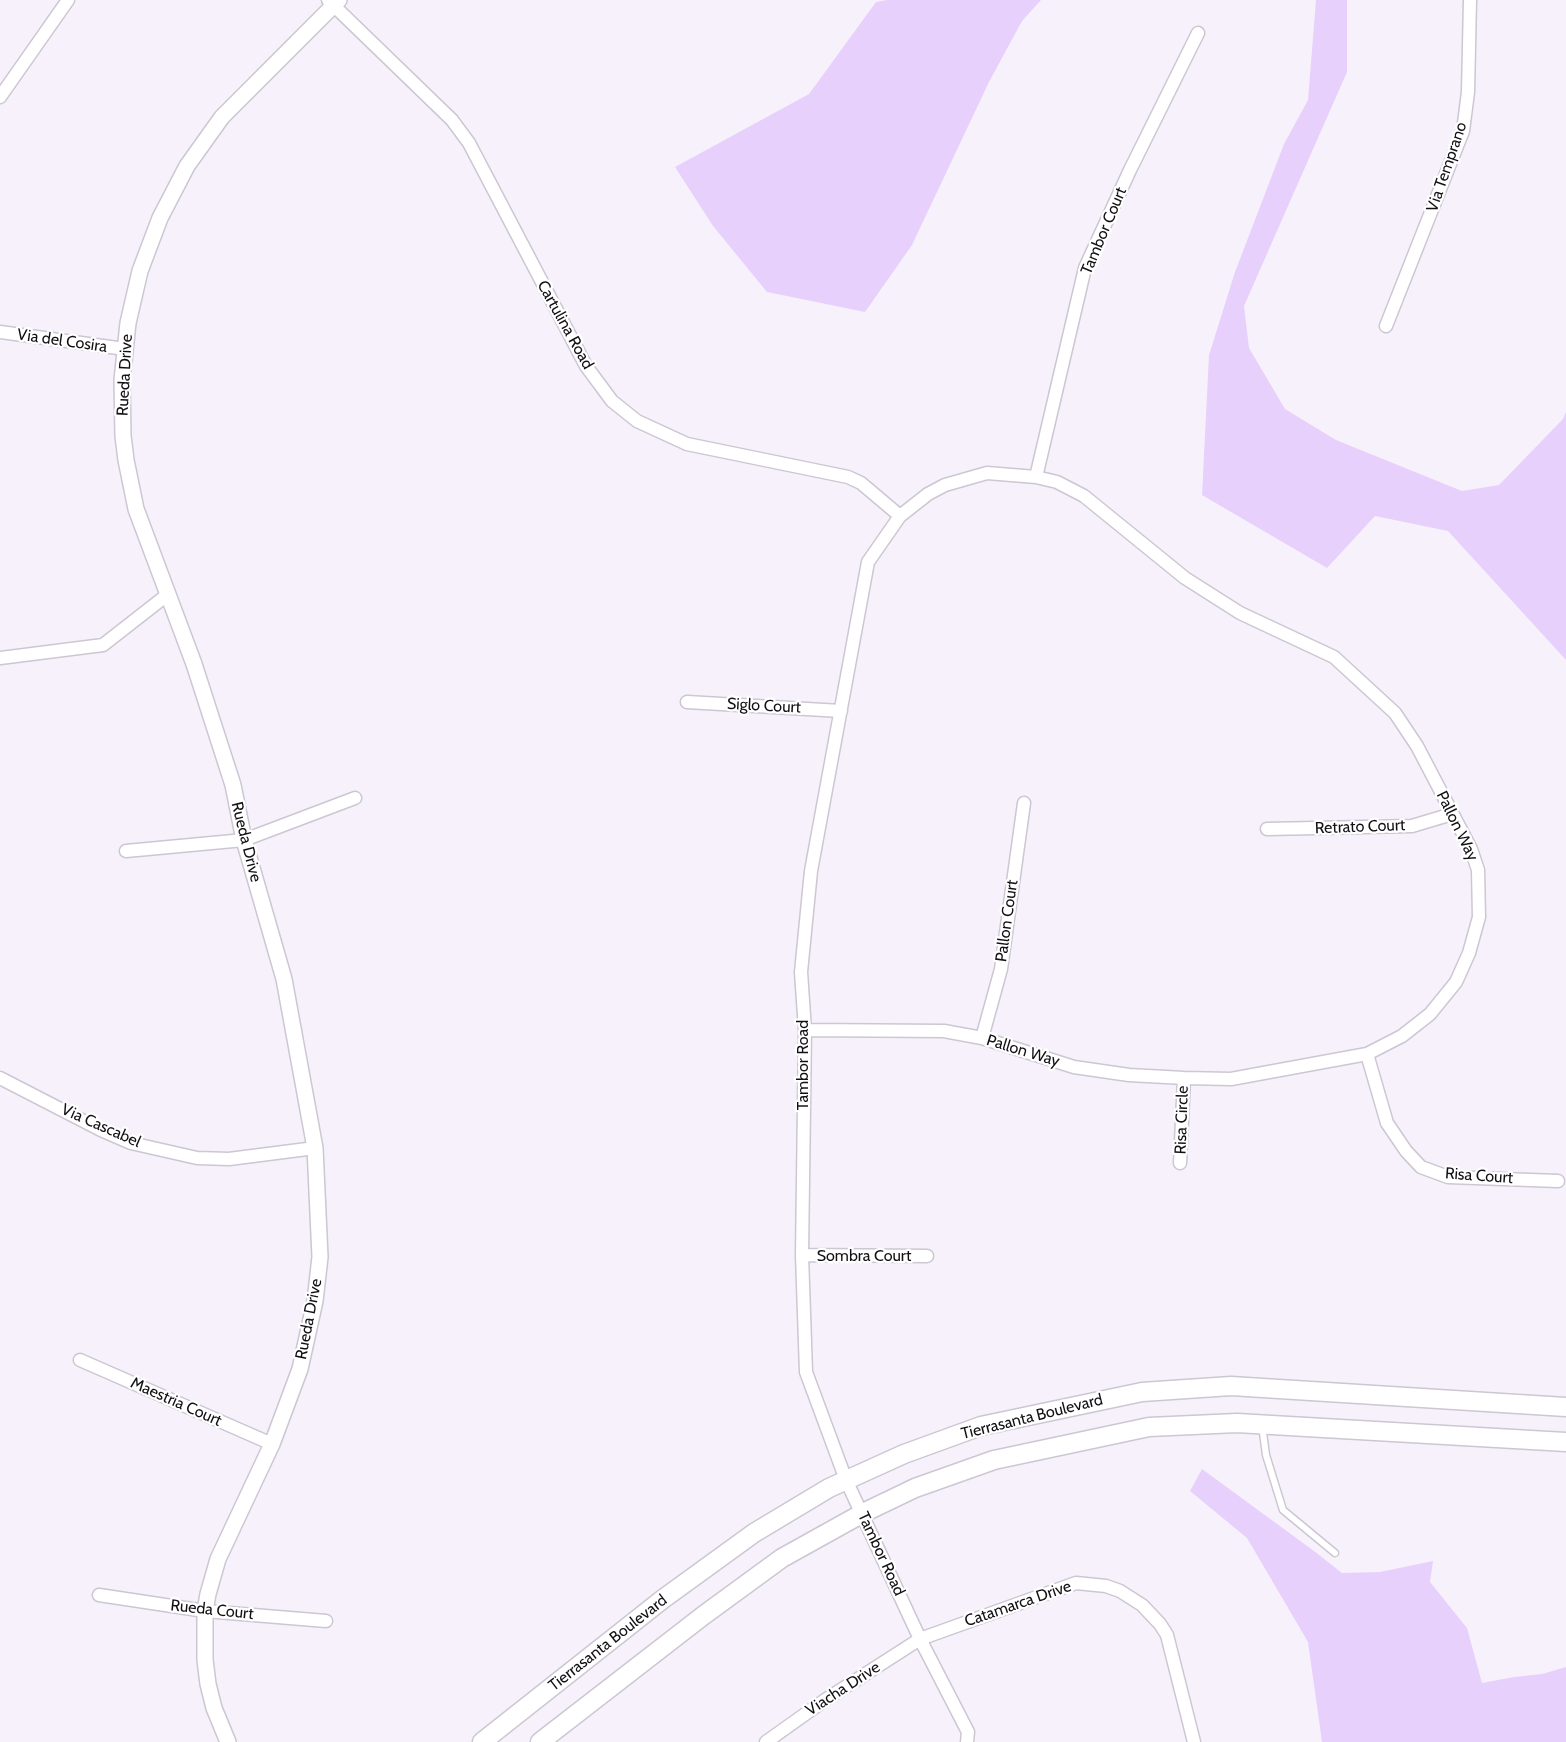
<!DOCTYPE html>
<html>
<head>
<meta charset="utf-8">
<style>
  body { margin:0 }
  canvas { display:block; background:#f7f1fc }
</style>
</head>
<body>
<canvas width="1566" height="1742"></canvas>
<script>
const ctx = document.querySelector('canvas').getContext('2d');
ctx.lineJoin = 'round';
function fillPath(path, color) { ctx.fillStyle = color; ctx.fill(path, 'evenodd'); }
const toPath = rows => new Path2D(rows.map(r => 'M' + r).join(''));
function strokePath(path, color, width, dash) { ctx.strokeStyle = color; ctx.lineWidth = width; ctx.lineCap = dash ? 'butt' : 'round'; ctx.setLineDash(dash || []); ctx.stroke(path); }
function label(font, color, halo, rows, align = 'center') {
  ctx.font = font + ' Cabin,sans-serif'; ctx.lineWidth = 4.5; ctx.setLineDash([]); ctx.textBaseline = 'middle'; ctx.strokeStyle = halo; ctx.fillStyle = color; for (const [text, x, y, turn = 0] of rows) {
    ctx.save(); ctx.translate(x, y); ctx.rotate((+turn || 0) * Math.PI / 180); ctx.textAlign = isNaN(turn) ? turn : align; if (halo) ctx.strokeText(text, 0, 0); ctx.fillText(text, 0, 0); ctx.restore();
  }
}
fillPath(toPath([
  [887,0,1041,0,1022,21,989,82,912,245,865,312,767,292,713,226,675,167,809,94,876,2],
  [1316,0,1347,0,1347,72,1244,306,1249,348,1285,409,1336,440,1462,491,1499,485,1563,419,1566,412,1566,660,1448,531,1375,516,1327,568,1202,495,1209,355,1235,272,1284,144,1308,100],
  [1202,1469,1314,1551,1342,1573,1380,1572,1433,1561,1430,1582,1467,1628,1482,1683,1514,1677,1542,1674,1566,1667,1566,1742,1322,1742,1308,1642,1247,1538,1190,1491]
]), '#e7d1fc');
const service = toPath([
  [1262,1425,1266,1455,1283,1510,1335,1553]
]);
const minor = toPath([
  [328,0,452,120,469,143,586,366,612,401,637,421,687,444,848,477,861,483,900,516],
  [0,97,68,0],
  [1386,326,1463,131,1468,92,1470,0],
  [0,332,125,349],
  [1036,477,1085,268,1130,170,1198,33],
  [0,658,103,645,167,595],
  [687,702,841,711],
  [1267,829,1412,826,1452,814],
  [126,851,244,840,355,798],
  [805,1030,944,1031,982,1038,1074,1067,1129,1075,1184,1078,1231,1079,1367,1054,1402,1036,1430,1014,1456,982,1469,953,1479,917,1478,870,1471,849,1417,746,1395,713,1334,657,1240,613,1185,578,1084,496,1057,482,1036,477,987,473,945,485,928,494,900,516,868,562,811,871,801,972,805,1030,802,1255,806,1372,846,1480,920,1639,968,1732,967,1742],
  [982,1038,1001,969,1024,803],
  [1367,1054,1387,1123,1406,1151,1421,1167,1448,1177,1558,1181],
  [0,1078,101,1130,131,1143,197,1158,229,1159,315,1148],
  [1180,1163,1184,1078],
  [802,1255,927,1256],
  [80,1360,272,1444],
  [99,1595,205,1611,326,1621],
  [766,1742,825,1700,920,1639,1076,1583,1106,1586,1120,1591,1142,1605,1160,1624,1167,1635,1194,1742]
]);
const tertiary = toPath([
  [228,1742,214,1708,208,1684,205,1660,205,1611,208,1594,218,1559,272,1444,300,1369,315,1301,320,1257,315,1148,284,979,244,840,233,785,194,664,136,509,126,460,123,436,122,380,128,323,140,271,160,218,187,166,222,117,339,0]
]);
const secondary = toPath([
  [482,1742,663,1599,754,1533,829,1488,904,1454,981,1426,1142,1392,1231,1386,1566,1407],
  [540,1742,704,1615,782,1558,863,1513,915,1488,994,1460,1149,1427,1237,1423,1566,1442]
]);
strokePath(service, '#ccc7d2', 9);
strokePath(minor, '#ccc7d2', 15);
strokePath(tertiary, '#ccc7d2', 18);
strokePath(secondary, '#ccc7d2', 21);
strokePath(service, '#fff', 6);
strokePath(minor, '#fff', 12);
strokePath(tertiary, '#fff', 15);
strokePath(secondary, '#fff', 18);
label('16px', '#121014', '#fff', [
  ["Via Temprano",1447,167,-71],
  ["Tambor Court",1104,231,-67],
  ["Cartulina Road",565,325,61],
  ["Via del Cosira",62,341,8],
  ["Rueda Drive",125,375,-87],
  ["Siglo Court",764,706,3],
  ["Pallon Way",1457,826,64],
  ["Retrato Court",1360,827,-2],
  ["Rueda Drive",246,842,76],
  ["Pallon Court",1007,921,-82],
  ["Pallon Way",1023,1051,17],
  ["Tambor Road",803,1065,-90],
  ["Risa Circle",1182,1120,-88],
  ["Via Cascabel",101,1126,24],
  ["Risa Court",1479,1176,4],
  ["Sombra Court",864,1256],
  ["Rueda Drive",309,1319,-79],
  ["Maestria Court",176,1402,24],
  ["Tierrasanta Boulevard",1032,1417,-14],
  ["Tambor Road",881,1554,65],
  ["Catamarca Drive",1018,1604,-19],
  ["Rueda Court",212,1610,6],
  ["Tierrasanta Boulevard",608,1643,-38],
  ["Viacha Drive",843,1689,-33]
]);
</script>
</body>
</html>
